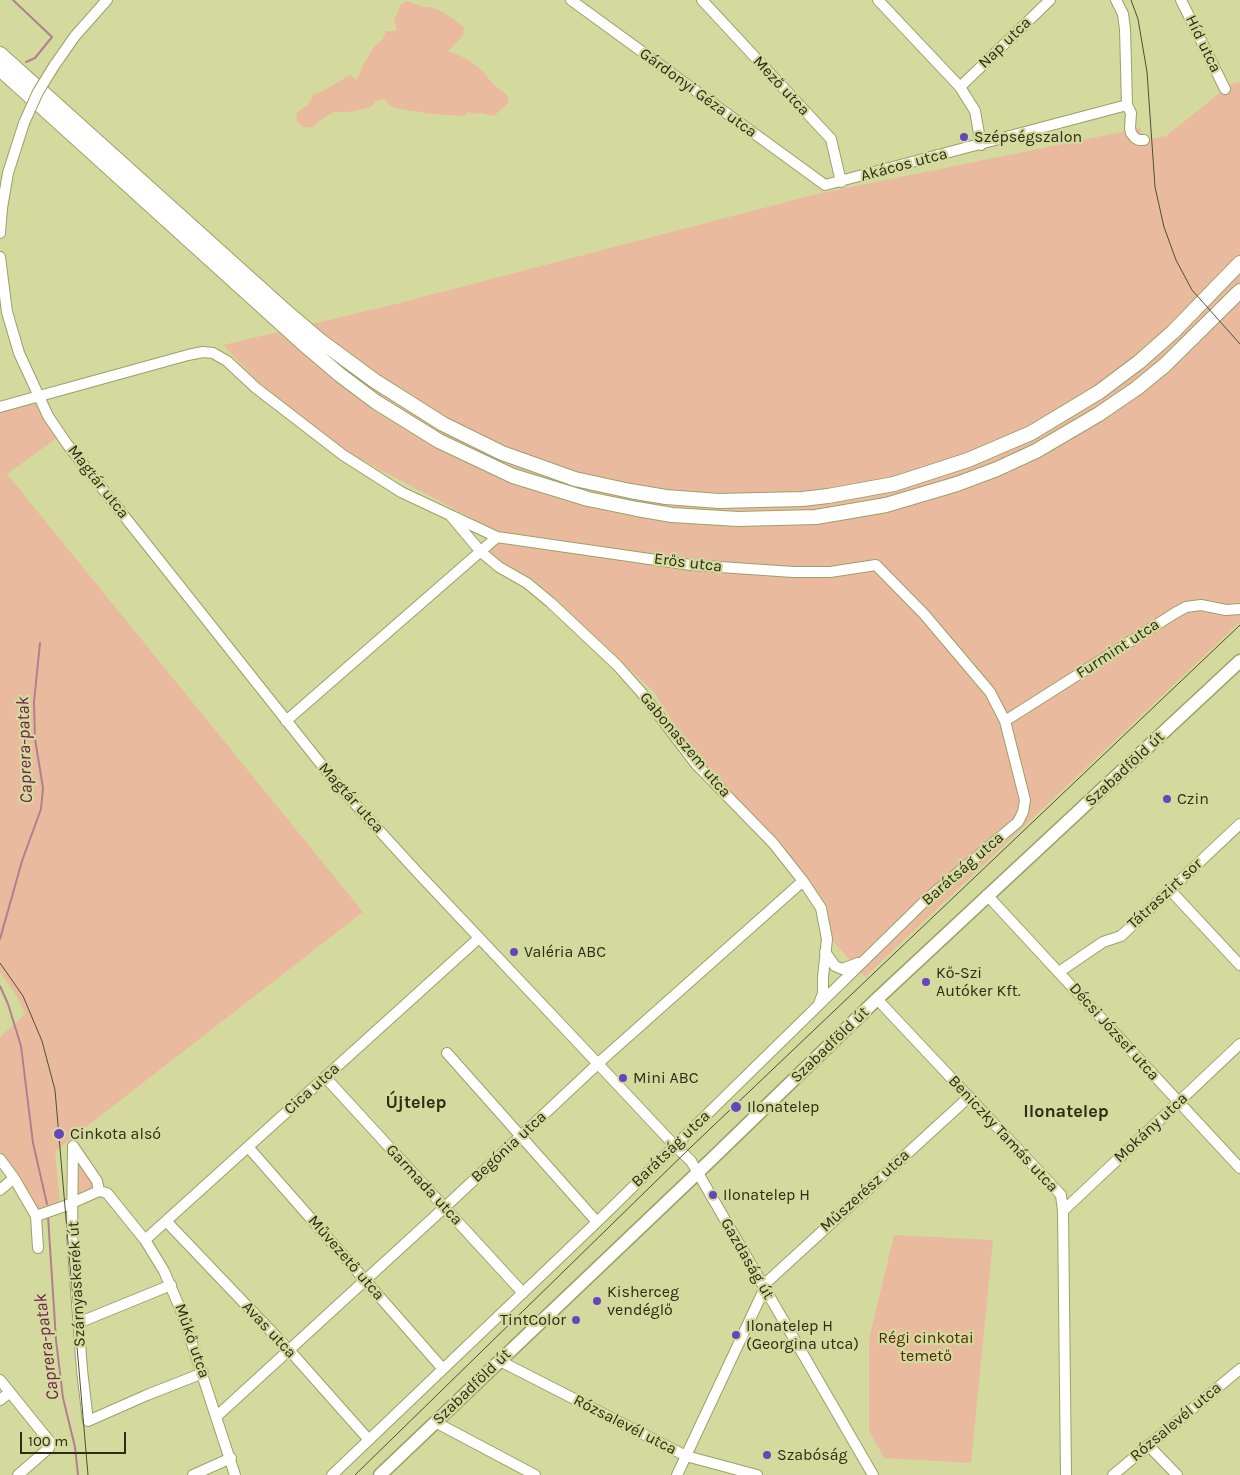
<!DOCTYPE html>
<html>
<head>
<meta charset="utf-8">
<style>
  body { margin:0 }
  #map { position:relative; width:1240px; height:1475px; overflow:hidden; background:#d4d99d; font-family:Karla,sans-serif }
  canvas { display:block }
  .scale { position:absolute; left:20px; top:1432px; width:106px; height:22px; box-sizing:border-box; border:2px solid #2b2d15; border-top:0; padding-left:6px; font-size:15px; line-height:18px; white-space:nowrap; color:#2b2d15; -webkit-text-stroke:4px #d4d99d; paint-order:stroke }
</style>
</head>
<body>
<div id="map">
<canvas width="1240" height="1475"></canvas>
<div class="scale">100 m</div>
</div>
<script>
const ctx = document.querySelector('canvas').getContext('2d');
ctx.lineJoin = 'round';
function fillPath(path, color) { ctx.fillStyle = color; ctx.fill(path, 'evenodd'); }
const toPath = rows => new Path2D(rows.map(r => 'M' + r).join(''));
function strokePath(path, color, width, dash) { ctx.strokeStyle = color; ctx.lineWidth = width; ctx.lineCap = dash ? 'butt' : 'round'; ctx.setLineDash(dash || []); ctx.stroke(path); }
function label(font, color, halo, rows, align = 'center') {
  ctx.font = font + ' Karla,sans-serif'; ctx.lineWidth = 4.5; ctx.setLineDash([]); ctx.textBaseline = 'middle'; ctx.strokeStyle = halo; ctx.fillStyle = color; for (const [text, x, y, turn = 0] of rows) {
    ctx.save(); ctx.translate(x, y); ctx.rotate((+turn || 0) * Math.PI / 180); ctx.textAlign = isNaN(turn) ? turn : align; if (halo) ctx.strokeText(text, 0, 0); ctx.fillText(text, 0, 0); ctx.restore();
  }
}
fillPath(toPath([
  [407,1,423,7,432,7,443,12,464,27,463,36,448,51,465,58,483,71,492,83,507,95,509,102,494,116,481,113,472,114,469,112,464,116,432,114,400,109,390,106,384,99,375,101,374,105,368,108,349,112,333,112,322,119,313,127,303,127,296,121,297,112,308,105,314,94,323,91,350,75,357,80,362,67,373,48,383,39,386,31,396,31,396,26,394,21,401,4],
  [1240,82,1240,622,865,977,831,939,828,907,807,878,777,838,717,780,685,741,654,692,537,582,480,549,494,530,343,450,259,383,223,345,392,305,817,194,1141,128,1141,137,1144,140,1166,136,1231,84],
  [31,395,61,435,7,474,363,912,55,1151,60,1202,37,1210,17,1173,0,1151,0,1037,25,1014,18,998,0,972,0,402],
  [75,1158,95,1183,93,1189,75,1196],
  [894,1235,993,1240,971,1463,884,1458,869,1430,869,1339]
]), '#eaba9f');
strokePath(toPath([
  [13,0,52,37,35,58,26,62],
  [0,939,22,861,41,809,43,788,35,739,34,702,40,643],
  [0,986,8,1004,21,1046,33,1143,47,1204],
  [48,1216,56,1340,63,1398,75,1447,78,1475]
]), '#b0808e', 2);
const minor = toPath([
  [571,0,825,185,1127,105],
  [702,0,831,139,841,182],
  [878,0,960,87,975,111,981,145],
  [1116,0,1123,14,1125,29,1127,105,1131,113,1130,128,1131,133,1135,138,1139,140,1144,140],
  [1181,0,1225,89],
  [54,66,75,36,107,0],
  [960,87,1050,0],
  [0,233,2,208,8,173,24,123],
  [0,257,7,312,19,353,48,416,67,444,336,783,418,873,585,1050,674,1145,691,1161,873,1475],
  [0,407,188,355,203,352,213,353,227,361,256,388,343,455,401,492,497,537],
  [450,515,481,552,499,567,527,583,550,602,617,665,641,692,696,764,773,843,803,881,821,908,827,939,823,977,823,993,819,1004],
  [286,721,497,537,691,565,793,572,830,572,876,565,924,614,990,692,1005,721,1025,800,1023,812,1018,822,928,898,597,1222,332,1475],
  [1005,721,1175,613,1186,607,1201,605,1226,610,1240,609],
  [1170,890,1240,965],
  [987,895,1240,1168],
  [825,952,835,966,842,969,858,963],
  [1059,972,1103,942,1121,936,1240,824],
  [877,999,1061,1195,1063,1211,1066,1475],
  [447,1053,597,1222],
  [325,1077,523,1293],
  [73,1146,72,1236,82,1370,88,1421,147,1395,203,1373],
  [73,1146,97,1181,99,1191],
  [248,1147,443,1369],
  [0,1159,14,1178,36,1216,38,1248],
  [0,1190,14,1178],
  [1063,1211,1240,1044],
  [36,1216,65,1206,99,1191,107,1193,145,1240,164,1271,182,1313,235,1475],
  [166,1221,290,1351,369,1440],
  [145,1240,479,938],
  [78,1323,171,1285],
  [500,1361,686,1456,757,1475],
  [0,1380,50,1442,49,1448,18,1475],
  [0,1400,10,1392],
  [217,1416,444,1208,604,1058,803,881],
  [435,1422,535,1475],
  [1148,1445,1177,1475],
  [193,1475,231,1458],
  [677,1475,768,1281,969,1097],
  [1113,1475,1240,1369]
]);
const major = toPath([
  [380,1475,689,1181,877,999,1240,661]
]);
const highway = toPath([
  [0,54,282,308,322,342,375,381,443,424,502,453,575,479,630,491,666,497,719,501,802,499,828,496,894,484,968,460,1031,433,1099,392,1139,362,1173,332,1240,263],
  [0,69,306,346,340,375,376,402,439,441,513,476,588,499,637,509,672,515,738,519,816,517,886,505,957,484,997,469,1036,451,1099,414,1137,388,1165,365,1240,291]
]);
strokePath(minor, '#9da067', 12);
strokePath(major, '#9da067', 15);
strokePath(highway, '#9da067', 16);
strokePath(minor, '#fff', 10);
strokePath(major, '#fff', 12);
strokePath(highway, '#fff', 14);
strokePath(toPath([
  [1131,0,1138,19,1147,72,1155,187,1164,227,1176,260,1192,290,1240,344],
  [0,963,23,996,42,1041,55,1090,88,1475],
  [355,1475,691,1147,1240,625]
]), '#4d5031', 1);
const minorBridge = toPath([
  [24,123,38,92,54,66]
]);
strokePath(minorBridge, '#9da067', 12, []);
strokePath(minorBridge, '#fff', 10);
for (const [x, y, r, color] of [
  [964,137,5,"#6644bc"],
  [1167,799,5,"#6644bc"],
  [514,952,5,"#6644bc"],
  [926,982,5,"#6644bc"],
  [623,1078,5,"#6644bc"],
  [736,1107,6,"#6644bc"],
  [59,1134,6,"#6644bc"],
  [713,1195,5,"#6644bc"],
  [597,1301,5,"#6644bc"],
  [576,1320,5,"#6644bc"],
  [736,1335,5,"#6644bc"],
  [767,1455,5,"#6644bc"]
]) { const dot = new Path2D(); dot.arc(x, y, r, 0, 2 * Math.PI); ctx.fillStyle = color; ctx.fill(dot); strokePath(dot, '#d4d99d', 2); }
label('16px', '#2b2d15', '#d4d99d', [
  ["Nap utca",1005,43,-44],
  ["Híd utca",1203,44,64],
  ["Mező utca",781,86,47],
  ["Gárdonyi Géza utca",698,93,36],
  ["Akácos utca",904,165,-15],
  ["Magtár utca",98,482,52],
  ["Erős utca",688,563,7],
  ["Furmint utca",1118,649,-33],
  ["Gabonaszem utca",685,745,50],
  ["Szabadföld út",1125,769,-43],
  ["Magtár utca",351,798,48],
  ["Barátság utca",963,869,-41],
  ["Tátraszirt sor",1165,894,-43],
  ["Décsi József utca",1114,1032,48],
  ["Szabadföld út",830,1045,-44],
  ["Cica utca",312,1089,-42],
  ["Mokány utca",1151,1128,-43],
  ["Beniczky Tamás utca",1003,1134,47],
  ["Begónia utca",509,1147,-43],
  ["Barátság utca",671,1149,-44],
  ["Garmada utca",424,1185,47],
  ["Műszerész utca",865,1191,-42],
  ["Művezető utca",346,1258,49],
  ["Gazdaság út",747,1259,60],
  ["Szárnyaskerék út",77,1284,-93],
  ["Avas utca",269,1330,47],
  ["Műkő utca",192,1341,71],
  ["Szabadföld út",472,1387,-44],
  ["Rózsalevél utca",1176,1422,-40],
  ["Rózsalevél utca",625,1425,27]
]);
label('16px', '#2b2d15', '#d4d99d', [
  ["Szépségszalon",974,137],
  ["Czin",1177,799],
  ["Valéria ABC",524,952],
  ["Kő-Szi",936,973],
  ["Autóker Kft.",936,991],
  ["Mini ABC",633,1078],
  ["Ilonatelep",747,1107],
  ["Cinkota alsó",70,1134],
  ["Ilonatelep H",723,1195],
  ["Kisherceg",607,1292],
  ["vendéglő",607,1310],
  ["TintColor",566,1320,"right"],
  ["Ilonatelep H",746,1326],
  ["(Georgina utca)",746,1344],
  ["Szabóság",777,1455]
], 'left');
label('16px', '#52290d', '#d4d99d', [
  ["Régi cinkotai",926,1338],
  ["temető",926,1356]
]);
label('italic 18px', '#70214b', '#d4d99d', [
  ["Caprera-patak",25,750,-92],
  ["Caprera-patak",47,1347,-97]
]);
label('bold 18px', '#2b2d15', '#d4d99d', [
  ["Újtelep",416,1103],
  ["Ilonatelep",1066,1112]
]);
</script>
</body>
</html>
